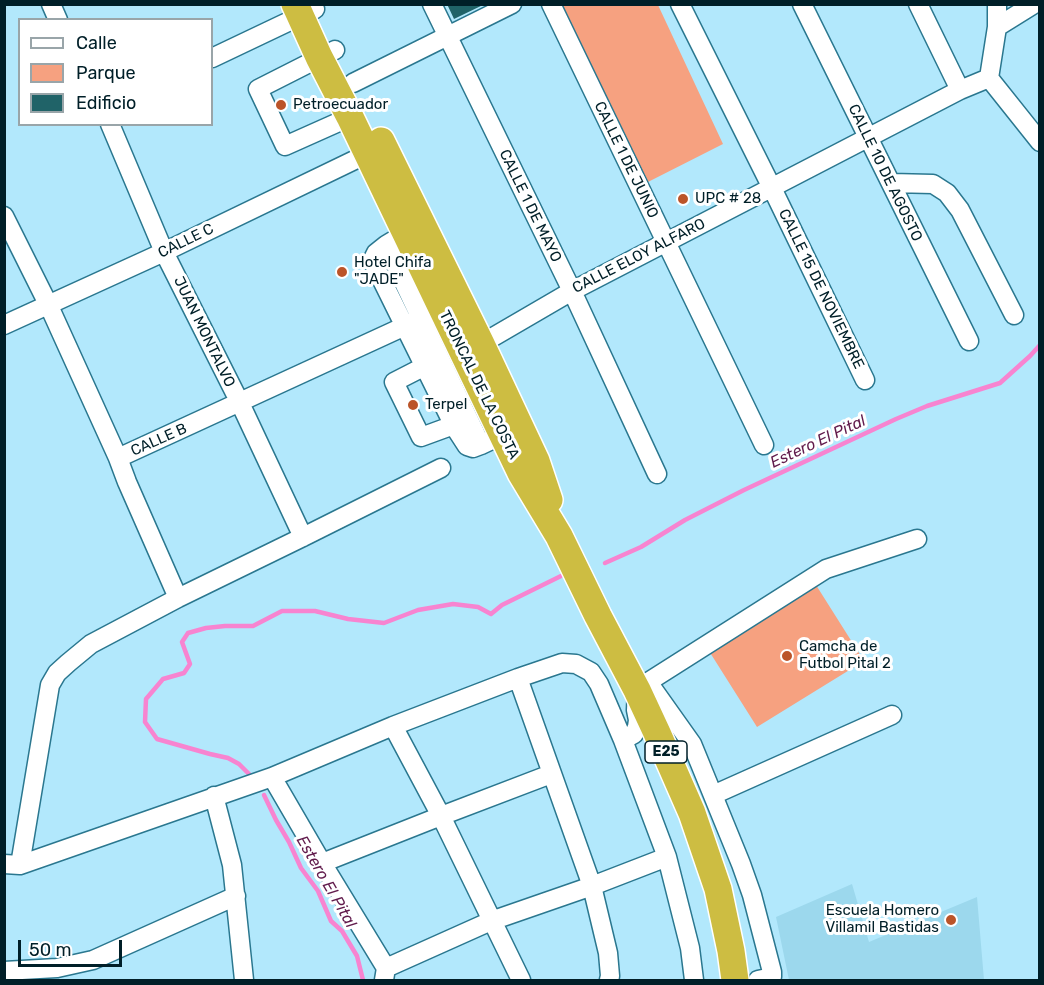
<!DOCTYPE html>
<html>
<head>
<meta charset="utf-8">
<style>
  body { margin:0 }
  #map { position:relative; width:1044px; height:985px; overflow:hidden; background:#b2e8fc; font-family:Rubik,sans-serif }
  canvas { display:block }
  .frame { position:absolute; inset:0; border:6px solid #001f28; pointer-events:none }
  .legend { position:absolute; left:18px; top:18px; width:195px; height:108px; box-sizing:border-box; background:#fff; border:2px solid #99a5a9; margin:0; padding:8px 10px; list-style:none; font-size:18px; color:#001f28 }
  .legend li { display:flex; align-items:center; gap:12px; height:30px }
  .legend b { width:30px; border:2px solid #99a5a9 }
  .scale { position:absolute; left:18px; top:940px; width:104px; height:27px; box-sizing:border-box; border:3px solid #001f28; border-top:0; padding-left:8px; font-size:18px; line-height:21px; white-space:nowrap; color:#001f28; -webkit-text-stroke:4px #fff; paint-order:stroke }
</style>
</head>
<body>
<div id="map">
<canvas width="1044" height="985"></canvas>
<div class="frame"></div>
<ul class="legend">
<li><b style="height:8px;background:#fff"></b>Calle</li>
<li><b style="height:16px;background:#f6a180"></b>Parque</li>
<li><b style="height:16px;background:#206368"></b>Edificio</li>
</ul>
<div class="scale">50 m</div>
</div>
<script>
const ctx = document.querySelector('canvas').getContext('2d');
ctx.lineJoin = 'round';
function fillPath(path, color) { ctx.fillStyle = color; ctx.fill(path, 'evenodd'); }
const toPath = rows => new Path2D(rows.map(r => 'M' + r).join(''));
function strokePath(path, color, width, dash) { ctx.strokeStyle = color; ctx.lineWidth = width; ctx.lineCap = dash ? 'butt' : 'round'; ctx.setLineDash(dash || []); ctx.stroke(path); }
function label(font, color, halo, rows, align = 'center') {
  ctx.font = font + ' Rubik,sans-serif'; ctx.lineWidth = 6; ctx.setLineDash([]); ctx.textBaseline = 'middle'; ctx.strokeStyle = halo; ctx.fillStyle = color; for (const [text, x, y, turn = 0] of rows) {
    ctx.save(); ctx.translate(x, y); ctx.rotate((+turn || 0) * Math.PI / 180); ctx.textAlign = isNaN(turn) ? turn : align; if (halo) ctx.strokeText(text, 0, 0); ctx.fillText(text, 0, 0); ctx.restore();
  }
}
fillPath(toPath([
  [852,884,869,942,977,897,984,980,789,980,776,917]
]), '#9cd8ed');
fillPath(toPath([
  [560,5,658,5,723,144,644,184],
  [816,585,864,661,757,727,709,651]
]), '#f6a180');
strokePath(toPath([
  [605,563,641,547,685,520,744,490,896,419,927,406,1000,383,1030,356,1040,345],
  [253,778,239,764,228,758,210,754,157,739,145,722,146,699,163,679,184,673,190,664,182,642,188,633,206,628,225,626,253,626,282,611,315,611,348,619,384,623,418,610,453,604,478,607,491,614,502,605,561,576],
  [264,795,276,820,289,842,301,868,318,891,331,921,342,931,357,956,363,980]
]), '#f784d0', 4.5);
fillPath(toPath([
  [447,4,485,4,454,19]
]), '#206368');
const minor = toPath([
  [51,4,58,20],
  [432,4,572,291,657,474],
  [551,4,764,445],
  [680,4,772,188,865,380],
  [802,4,969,341],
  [918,4,960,90],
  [997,27,1034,4],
  [335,50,258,89,285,146,350,117],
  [212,58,315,9],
  [989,78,1040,142],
  [989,78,997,27,997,4],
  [353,83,512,4],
  [110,124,164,252,240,403,303,537],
  [891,183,933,184,947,193,960,210,1014,315],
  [4,216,49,306,118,458,442,309],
  [396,239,386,245,481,445],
  [386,245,376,253,374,257,375,266,454,426,467,446,473,448,481,445,502,435],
  [4,325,164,252,367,154],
  [481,344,572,291,960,90,989,78],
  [433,362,394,382,421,437,462,422],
  [118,458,127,482,178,598],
  [518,678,592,886,608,953,610,976,609,980],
  [648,682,692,744,741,864,752,895,772,972,772,977,758,980],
  [393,726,441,816,521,980],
  [623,740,634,734,637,727,638,720,636,710,637,690,648,682,826,569,917,539],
  [272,777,322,863,441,816,551,774],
  [713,795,892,715],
  [214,796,232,865,244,980],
  [322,863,386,968],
  [4,864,20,865,272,777,393,726,518,678,562,663,576,664,591,672,599,684,623,740,667,857,690,948,694,980],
  [20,865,50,685,57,673,68,663,91,644,178,598,303,537,441,468],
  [4,971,57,968,93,960,236,896],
  [384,980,386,968,491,921,592,886,667,857]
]);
const highway = toPath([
  [295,4,319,57,350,117,521,473,559,536,598,616,637,690,657,733,692,813,718,889,731,951,735,980],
  [381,141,481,344,536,461,549,500]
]);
strokePath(minor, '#2a778f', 21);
strokePath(highway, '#fff', 30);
strokePath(minor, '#fff', 18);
strokePath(highway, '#cdbd42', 27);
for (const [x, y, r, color] of [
  [281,105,6,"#bb5429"],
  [683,199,6,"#bb5429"],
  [342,272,6,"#bb5429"],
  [413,405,6,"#bb5429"],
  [787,656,6,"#bb5429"],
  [951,920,6,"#bb5429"]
]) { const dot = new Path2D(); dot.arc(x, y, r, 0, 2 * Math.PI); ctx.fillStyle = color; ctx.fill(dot); strokePath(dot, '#fff', 2); }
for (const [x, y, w] of [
  [666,752,42]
]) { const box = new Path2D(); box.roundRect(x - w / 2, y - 11, w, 22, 4.5); ctx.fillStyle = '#fff'; ctx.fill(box); strokePath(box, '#001f28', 1.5); }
label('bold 14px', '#001f28', null, [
  ["E25",666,752]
]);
label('15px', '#001f28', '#fff', [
  ["Petroecuador",293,105],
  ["UPC # 28",695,199],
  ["Hotel Chifa",354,263],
  ["\"JADE\"",354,280],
  ["Terpel",425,405],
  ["Camcha de",799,647],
  ["Futbol Pital 2",799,664],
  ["Escuela Homero",939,911,"right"],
  ["Villamil Bastidas",939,928,"right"]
], 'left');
label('15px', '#001f28', '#fff', [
  ["CALLE 1 DE JUNIO",626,160,64],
  ["CALLE 10 DE AGOSTO",885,173,64],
  ["CALLE 1 DE MAYO",530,206,64],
  ["CALLE C",186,241,-26],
  ["CALLE ELOY ALFARO",639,256,-27],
  ["CALLE 15 DE NOVIEMBRE",821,289,64],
  ["JUAN MONTALVO",204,332,64],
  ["TRONCAL DE LA COSTA",479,385,64],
  ["CALLE B",159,440,-24]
]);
label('italic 16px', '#611b4c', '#fff', [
  ["Estero El Pital",818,442,-25],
  ["Estero El Pital",326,882,60]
]);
</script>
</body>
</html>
